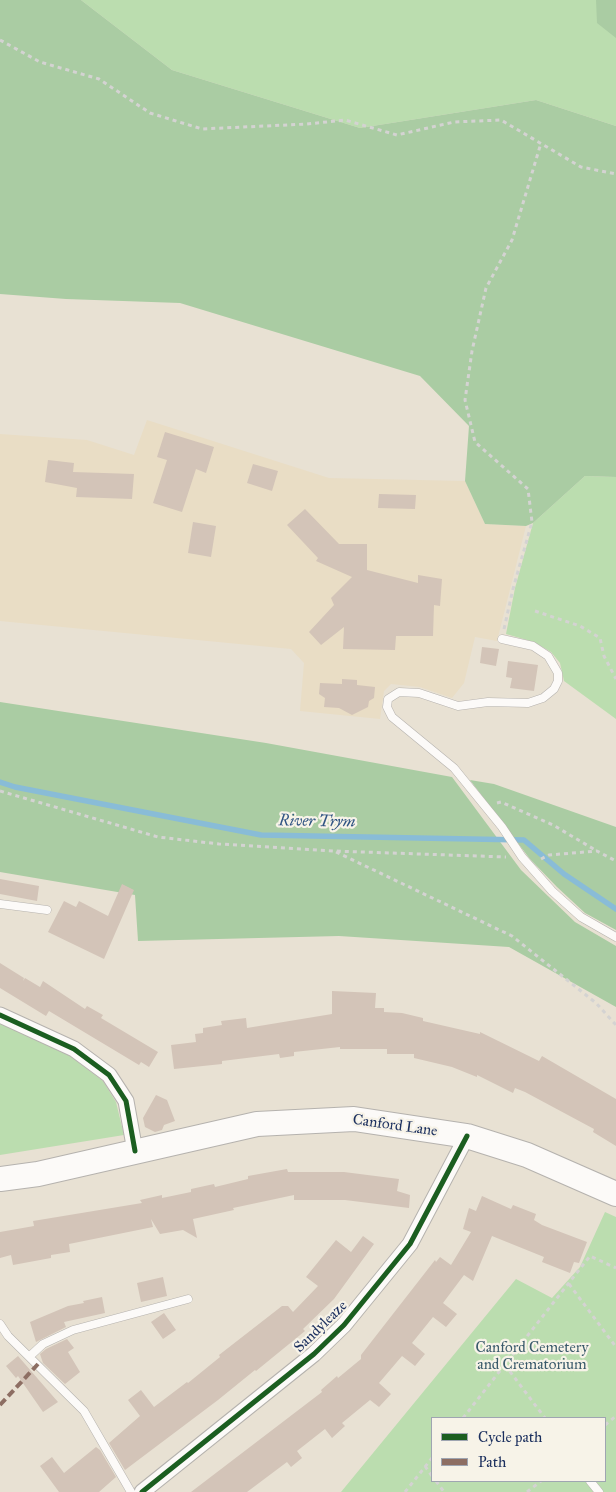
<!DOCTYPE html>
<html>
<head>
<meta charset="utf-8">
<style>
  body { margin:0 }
  #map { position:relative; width:616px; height:1492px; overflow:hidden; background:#e8e1d3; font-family:"IM FELL Great Primer",serif }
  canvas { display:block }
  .legend { position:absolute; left:431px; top:1417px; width:175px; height:65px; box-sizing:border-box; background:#f7f3e8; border:1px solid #9fa5b1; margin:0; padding:6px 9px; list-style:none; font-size:15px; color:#1b2f5e }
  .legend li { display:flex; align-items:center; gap:10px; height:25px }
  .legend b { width:25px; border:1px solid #9fa5b1 }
</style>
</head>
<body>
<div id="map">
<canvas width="616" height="1492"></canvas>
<ul class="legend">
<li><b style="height:6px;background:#1b5e20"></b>Cycle path</li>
<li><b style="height:6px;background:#8d6e63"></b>Path</li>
</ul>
</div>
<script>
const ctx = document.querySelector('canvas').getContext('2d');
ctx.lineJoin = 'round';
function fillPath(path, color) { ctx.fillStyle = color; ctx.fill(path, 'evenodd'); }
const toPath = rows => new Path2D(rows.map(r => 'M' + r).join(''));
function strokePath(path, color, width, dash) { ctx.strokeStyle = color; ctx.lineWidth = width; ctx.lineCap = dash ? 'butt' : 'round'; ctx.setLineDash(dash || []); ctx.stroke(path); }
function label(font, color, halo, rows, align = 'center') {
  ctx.font = font + ' "IM FELL Great Primer",serif'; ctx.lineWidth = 4.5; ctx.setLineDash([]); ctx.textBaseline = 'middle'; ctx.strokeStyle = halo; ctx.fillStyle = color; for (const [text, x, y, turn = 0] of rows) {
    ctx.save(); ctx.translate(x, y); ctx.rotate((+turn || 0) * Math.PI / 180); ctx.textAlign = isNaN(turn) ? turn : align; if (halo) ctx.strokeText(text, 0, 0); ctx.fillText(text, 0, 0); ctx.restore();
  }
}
fillPath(toPath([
  [147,420,329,478,465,481,485,524,526,526,497,641,475,637,464,683,452,698,420,687,391,684,384,691,380,719,300,711,304,663,291,649,0,621,0,434,87,440,134,455]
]), '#e9ddc5');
fillPath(toPath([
  [81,0,616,0,616,126,536,100,360,128,172,70],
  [585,476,616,477,616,719,564,681,560,663,551,652,534,642,506,634,515,588,533,523],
  [0,1023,70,1056,103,1081,116,1102,124,1135,0,1155],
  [605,1212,616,1217,616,1492,341,1492,516,1279,552,1298,580,1267],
  [432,1418,605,1418,605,1481,432,1481]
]), '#bbddaf');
fillPath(toPath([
  [0,0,81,0,172,70,360,128,536,100,616,126,616,477,585,476,533,523,526,526,485,524,465,481,469,426,420,376,180,303,66,299,0,294],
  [596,0,616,0,616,38,597,23],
  [0,702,266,743,452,777,521,870,575,922,616,946,616,1007,509,947,339,936,138,941,135,895,0,872],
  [470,780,494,784,616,827,616,930,585,913,557,887,530,859]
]), '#aacca3');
strokePath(toPath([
  [0,782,15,787,261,835,524,840,564,874,616,909]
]), '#89bcd7', 5.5);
fillPath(toPath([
  [165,432,214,447,206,473,196,469,182,512,153,503,167,460,157,457],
  [48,460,74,463,73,472,134,474,132,499,76,497,77,488,45,482],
  [253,464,278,471,272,491,247,483],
  [379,494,416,495,415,509,378,508],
  [305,509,339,544,367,544,367,570,418,583,418,575,442,579,440,606,434,605,433,636,396,636,395,650,343,649,344,627,321,645,309,632,334,605,331,598,352,577,316,561,318,558,287,525],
  [193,522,216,526,211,557,188,553],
  [482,647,499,649,496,666,480,663],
  [508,661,538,665,534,691,510,688,512,678,506,677],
  [342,679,357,680,357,685,375,687,374,698,369,701,368,707,352,715,339,708,324,707,325,698,319,694,320,683,342,684],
  [0,879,39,886,37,901,0,894],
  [122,884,134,890,104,959,48,932,64,901,76,907,79,901,108,916],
  [0,963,24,978,23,981,25,978,40,987,43,981,85,1009,87,1006,103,1015,101,1018,158,1052,149,1067,141,1062,139,1065,49,1011,46,1016,0,988],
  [332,991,376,993,375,1008,384,1008,384,1012,402,1013,423,1018,423,1021,480,1034,480,1032,539,1061,542,1056,616,1099,616,1146,593,1132,594,1129,525,1092,515,1088,513,1093,477,1075,477,1077,452,1067,414,1058,414,1054,387,1054,387,1049,340,1049,340,1047,294,1052,294,1056,280,1058,279,1054,222,1061,222,1064,174,1069,171,1045,196,1042,195,1034,203,1033,203,1028,222,1025,221,1021,246,1018,247,1028,332,1014],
  [156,1095,167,1100,175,1121,164,1125,162,1130,155,1132,145,1127,143,1118],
  [287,1169,288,1172,344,1172,399,1179,397,1191,410,1195,409,1208,345,1200,294,1200,294,1195,233,1208,234,1210,193,1219,197,1238,183,1230,160,1234,151,1219,153,1227,69,1244,70,1252,51,1255,51,1258,13,1265,11,1255,0,1258,0,1232,34,1226,33,1221,142,1203,140,1200,162,1195,162,1198,191,1192,191,1189,214,1184,215,1187,248,1179,248,1176],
  [482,1196,511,1209,513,1205,536,1214,534,1220,542,1225,587,1242,579,1263,574,1262,570,1273,542,1262,544,1257,492,1236,473,1281,464,1275,443,1303,457,1314,446,1327,433,1317,412,1343,425,1354,415,1366,402,1356,379,1383,391,1394,379,1407,370,1400,342,1423,345,1426,332,1438,325,1429,297,1451,302,1458,291,1467,287,1462,247,1492,191,1492,322,1392,321,1390,337,1376,338,1378,361,1359,361,1355,435,1260,436,1262,440,1257,451,1265,471,1232,463,1229,469,1208,476,1211],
  [363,1236,374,1244,334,1299,303,1329,305,1331,256,1371,255,1370,218,1400,125,1470,109,1443,140,1416,128,1400,141,1390,154,1407,187,1382,188,1383,220,1357,219,1355,282,1306,288,1306,293,1312,318,1286,306,1277,336,1240,351,1252],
  [163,1277,167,1296,141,1302,137,1283],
  [102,1297,105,1313,64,1322,66,1327,36,1342,30,1322,68,1306,84,1303,83,1301],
  [164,1313,176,1330,163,1339,151,1322],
  [67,1339,74,1348,68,1352,80,1372,65,1384,43,1363,40,1354,46,1349],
  [18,1356,58,1402,43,1412,18,1376,16,1378,6,1366],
  [96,1447,100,1450,116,1477,99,1492,59,1492,40,1466,52,1457,64,1473]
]), '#d3c4b8');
const service = toPath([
  [502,639,533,646,548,656,558,673,558,681,554,689,543,698,528,703,488,702,458,706,419,693,399,692,388,699,387,707,392,717,454,768,502,827,522,857,552,891,581,917,616,937],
  [0,904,47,910],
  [0,1324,8,1336,84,1411,131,1492],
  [30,1356,43,1344,73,1330,188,1299],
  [590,1481,599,1492]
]);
const minor = toPath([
  [0,1015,74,1049,109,1075,126,1101,135,1151],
  [142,1492,314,1354,344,1325,410,1244,467,1136]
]);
const primary = toPath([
  [0,1179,38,1174,257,1124,354,1119,467,1136,527,1155,616,1194]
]);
strokePath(service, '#b5b2ae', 9);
strokePath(minor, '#b5b2ae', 17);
strokePath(primary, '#b5b2ae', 26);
strokePath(toPath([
  [0,40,40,62,99,79,150,113,202,129,307,124,345,120,397,135,454,122,501,120,581,167,616,174],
  [535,611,580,626,600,638,604,656,616,679],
  [504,629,513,589,532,522,528,489,475,442,465,400,472,351,486,288,512,240,541,143],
  [0,791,158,837,219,844,334,851,506,857],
  [497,803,501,802,553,825,597,851],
  [336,852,512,936,596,1003,616,1025],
  [541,859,549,855,597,851,616,861],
  [569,1284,616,1347],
  [505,1365,545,1418],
  [463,1418,590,1256,616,1268],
  [605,1425,616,1416],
  [425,1466,432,1476],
  [436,1481,444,1492],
  [405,1492,432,1458],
  [527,1492,541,1481]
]), '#d4d3d2', 3, [4, 4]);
strokePath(service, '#fcfaf8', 8);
strokePath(minor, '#fcfaf8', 15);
strokePath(primary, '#fcfaf8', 24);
strokePath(toPath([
  [0,1405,38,1364]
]), '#8d6e63', 4, [8, 4]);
strokePath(toPath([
  [0,1015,74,1049,109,1075,126,1101,135,1151],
  [142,1492,314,1354,344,1325,410,1244,467,1136]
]), '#1b5e20', 5);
label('15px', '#1b2f5e', '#f7f3e8', [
  ["Canford Lane",395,1126,8],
  ["Sandyleaze",321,1327,-44]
]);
label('15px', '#3a5a6b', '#f7f3e8', [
  ["Canford Cemetery",532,1348],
  ["and Crematorium",532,1365]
]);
label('italic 16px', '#305483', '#f7f3e8', [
  ["River Trym",317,822,1]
]);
</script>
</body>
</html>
